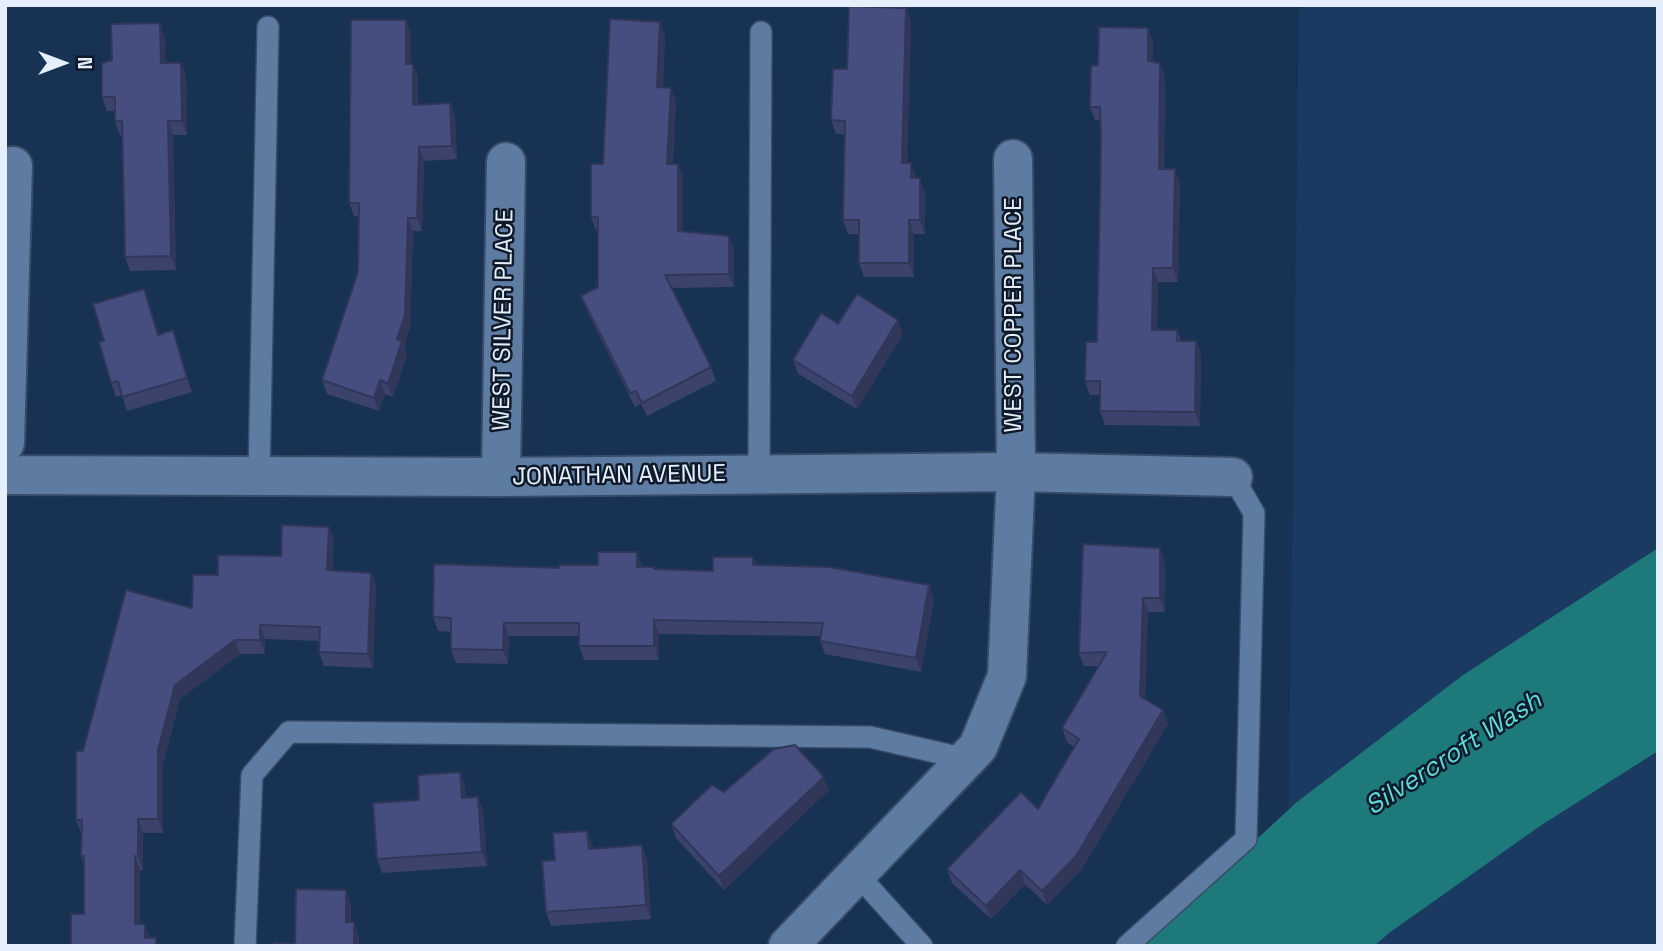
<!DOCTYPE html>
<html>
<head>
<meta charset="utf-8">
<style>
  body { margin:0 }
  #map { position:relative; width:1663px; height:951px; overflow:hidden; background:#173253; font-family:"Space Grotesk",sans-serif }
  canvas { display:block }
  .frame { position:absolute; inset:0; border:7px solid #e5effc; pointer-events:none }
  .north { position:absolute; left:28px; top:28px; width:70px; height:70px; -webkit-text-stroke:5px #0e1a29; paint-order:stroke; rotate:90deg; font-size:19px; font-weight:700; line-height:28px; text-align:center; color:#e5effc }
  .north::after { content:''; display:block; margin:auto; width:24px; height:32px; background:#e5effc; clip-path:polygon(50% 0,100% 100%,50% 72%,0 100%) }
</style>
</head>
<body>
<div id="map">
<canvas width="1663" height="951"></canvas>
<div class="frame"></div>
<div class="north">N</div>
</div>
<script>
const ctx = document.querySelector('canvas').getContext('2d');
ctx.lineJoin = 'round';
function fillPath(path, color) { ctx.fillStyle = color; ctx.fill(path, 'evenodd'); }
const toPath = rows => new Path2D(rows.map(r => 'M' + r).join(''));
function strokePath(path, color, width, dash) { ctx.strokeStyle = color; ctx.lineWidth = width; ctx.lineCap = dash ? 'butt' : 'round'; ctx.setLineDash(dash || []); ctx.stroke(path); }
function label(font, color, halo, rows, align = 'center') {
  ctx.font = font + ' "Space Grotesk",sans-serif'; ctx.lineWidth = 5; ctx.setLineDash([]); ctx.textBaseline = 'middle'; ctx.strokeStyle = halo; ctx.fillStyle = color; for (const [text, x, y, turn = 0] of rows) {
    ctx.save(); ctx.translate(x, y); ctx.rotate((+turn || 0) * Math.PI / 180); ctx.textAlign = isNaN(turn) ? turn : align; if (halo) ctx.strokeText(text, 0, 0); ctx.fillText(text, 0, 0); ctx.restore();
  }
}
fillPath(toPath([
  [1299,5,1658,5,1658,946,1194,946,1288,858]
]), '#1a3a61');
fillPath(toPath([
  [1658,548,1658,751,1540,826,1389,933,1374,946,1144,946,1174,915,1297,802,1463,675]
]), '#1e7a7a');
const lane = toPath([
  [759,474,761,32],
  [259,476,268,27],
  [857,874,922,946],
  [245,946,252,775,289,732,870,737,966,759],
  [1127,946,1246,839,1254,513,1233,477]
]);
const street = toPath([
  [5,443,13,166],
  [5,475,501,477,1016,472,1233,477],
  [501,477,506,162],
  [788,946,978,747,1007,676,1016,472,1013,159]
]);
strokePath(lane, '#384c67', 24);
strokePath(street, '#384c67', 42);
strokePath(lane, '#5e7ca2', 21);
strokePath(street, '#5e7ca2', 38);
fillPath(toPath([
  [906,8,911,21,907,163,925,192,925,234,914,234,914,277,864,277,859,263,859,234,848,234,843,220,844,134,836,134,831,120,847,69],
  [660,22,665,35,663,88,676,101,673,164,678,164,683,177,683,231,734,249,734,287,672,288,711,367,716,381,647,416,641,404,635,407,586,309,581,296,598,287,598,230,596,230,591,217,603,164],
  [1148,28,1153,42,1153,62,1160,63,1165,77,1164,169,1180,183,1178,282,1158,282,1157,330,1177,330,1181,341,1196,341,1201,354,1200,426,1105,425,1100,411,1100,395,1090,395,1085,381,1097,342,1101,138,1101,120,1095,120,1090,107,1098,65],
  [411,33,411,64,418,77,418,105,450,103,455,117,457,159,424,161,422,231,413,231,410,328,404,346,407,354,393,397,385,394,379,411,327,394,322,380,358,272,359,217,354,216,349,203],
  [165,37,165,63,181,63,186,77,187,135,173,135,176,270,130,271,125,257,122,135,120,135,115,121,115,111,107,111,102,97,112,60],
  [144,289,158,334,173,330,192,392,127,411,122,395,116,397,111,383,104,341],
  [838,324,903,334,857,409,798,374,793,360],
  [329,527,334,541,332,571,371,573,376,586,373,668,324,666,319,652,319,641,265,639,265,654,240,654,180,699,163,764,163,833,143,833,143,870,140,870,140,924,150,938,159,946,84,914,84,863,81,856,82,833,81,833,76,820,83,751,218,575,281,556],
  [753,557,756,565,929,585,934,599,921,672,825,654,820,641,821,636,659,634,659,660,584,660,579,646,579,636,509,636,508,664,456,663,451,649,451,632,438,631,433,617,559,568,642,567,655,569,713,571],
  [1165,562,1165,612,1148,612,1145,699,1163,710,1168,724,1081,870,1047,905,1025,884,991,919,952,883,947,869,1038,809,1074,747,1067,742,1062,728,1099,666,1084,666,1079,653],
  [465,786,466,798,478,797,483,811,487,866,382,873,377,859,419,800],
  [829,790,724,890,676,838,671,824,724,792],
  [592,845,593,849,647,859,651,919,551,926,546,912,555,860]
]), '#3b436d');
fillPath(toPath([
  [906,8,911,21,907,177,902,163],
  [406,20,411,33,411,77,406,64],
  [660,22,665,35,662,101,657,87],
  [160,23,165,37,166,77,161,63],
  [1148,28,1153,42,1153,75,1148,61],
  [181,63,186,77,187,135,182,121],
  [1160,63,1165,77,1164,183,1159,169],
  [413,64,418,77,418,118,413,105],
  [671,88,676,101,672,177,667,164],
  [450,103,455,117,457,159,452,146],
  [168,121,173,135,176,270,171,256],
  [419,147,424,161,422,231,417,218],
  [911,163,916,177,916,192,911,178],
  [678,164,683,177,683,244,678,231],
  [1175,169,1180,183,1178,282,1173,268],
  [920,178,925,192,925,234,920,220],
  [408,218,413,231,410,328,404,346,407,354,393,397,388,384,397,339],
  [909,220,914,234,914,277,909,263],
  [729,236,734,249,734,287,729,274],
  [1153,268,1158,282,1157,344,1152,330],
  [898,320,903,334,857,409,852,396],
  [173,330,178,344,192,392,187,378],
  [1196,341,1201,354,1200,426,1195,412],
  [380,380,385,394,379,411,374,398],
  [329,527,334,541,332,584,327,570],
  [1160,548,1165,562,1165,612,1160,598],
  [637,552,642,566,637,567],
  [371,573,376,586,373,668,368,654],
  [929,585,934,599,921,672,916,658],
  [1143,598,1148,612,1145,710,1140,696],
  [654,620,659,634,659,660,654,646],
  [504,623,509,636,508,664,503,650],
  [260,625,265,639,265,654,260,640],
  [235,640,240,654,180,699,163,764,163,833,158,819,158,750,175,685],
  [1163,710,1168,724,1081,870,1047,905,1042,891],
  [460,772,465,786,467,812,462,798],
  [824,777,829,790,724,890,719,876],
  [478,797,483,811,487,866,482,852],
  [138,819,143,833,143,870,138,856],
  [587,831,592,845,594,863,589,849],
  [642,845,647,859,651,919,646,905],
  [135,856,140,870,140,938,135,924],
  [1020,870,1025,884,991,919,986,906],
  [346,890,351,904,351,936,346,922],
  [354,922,359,936,359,946,354,946],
  [145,924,150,938,145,938]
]), '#303759');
const building = toPath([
  [849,6,906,8,902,163,911,163,911,178,920,178,920,220,909,220,909,263,859,263,859,220,843,220,845,121,831,120,833,69,847,69,849,6],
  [610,19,660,22,657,87,671,88,667,164,678,164,678,231,729,236,729,274,665,275,711,367,642,403,636,391,630,393,581,296,598,287,598,217,591,217,591,164,603,164,610,19],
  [351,20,406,20,406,64,413,64,413,105,450,103,452,146,419,147,417,218,408,218,405,315,397,339,402,341,388,384,380,380,374,398,322,380,358,272,359,203,349,203,351,20],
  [160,23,161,63,181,63,182,121,168,121,171,256,125,257,122,121,115,121,115,97,102,97,102,63,112,60,111,24,160,23],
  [1099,27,1148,28,1148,61,1160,63,1159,169,1175,169,1173,268,1153,268,1152,330,1177,330,1177,341,1196,341,1195,412,1100,411,1100,381,1085,381,1086,342,1097,342,1101,138,1100,107,1090,107,1091,66,1098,65,1099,27],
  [144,289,158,335,173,330,187,378,122,397,118,381,111,383,99,342,104,341,93,304,144,289],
  [857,294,898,320,852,396,793,360,821,313,838,324,857,294],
  [282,525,329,527,327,570,371,573,368,654,319,652,320,627,260,625,260,640,235,640,175,685,158,750,158,819,138,819,138,856,135,856,135,924,145,924,145,938,156,938,156,946,71,946,71,914,84,914,84,856,81,856,82,820,76,820,76,751,83,751,126,590,192,608,193,575,218,575,218,555,281,556,282,525],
  [1083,544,1160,548,1160,598,1143,598,1140,696,1163,710,1076,856,1042,891,1020,870,986,906,947,869,1021,792,1038,809,1079,739,1062,728,1107,652,1079,653,1083,544],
  [598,552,637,552,637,567,654,567,654,569,713,571,713,557,753,557,753,565,829,567,929,585,916,658,820,641,823,623,654,620,654,646,579,646,579,623,504,623,503,650,451,649,451,618,433,617,434,564,559,568,559,565,598,565,598,552],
  [795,745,824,777,719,876,671,824,712,785,724,792,774,749,795,745],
  [460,772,462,798,478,797,482,852,377,859,373,803,419,800,418,775,460,772],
  [587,831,589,849,642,845,646,905,546,912,542,861,555,860,553,833,587,831],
  [296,889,346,890,346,922,354,922,354,946,274,946,274,943,295,944,296,889]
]);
fillPath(building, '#454e7f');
strokePath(building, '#303759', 2);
label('24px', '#e5effc', '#0e1a29', [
  ["WEST COPPER PLACE",1014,315,-90],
  ["WEST SILVER PLACE",504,320,-89],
  ["JONATHAN AVENUE",619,476,-1]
]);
label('italic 26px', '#5cdbdb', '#0e1a29', [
  ["Silvercroft Wash",1454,754,-33]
]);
</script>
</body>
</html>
